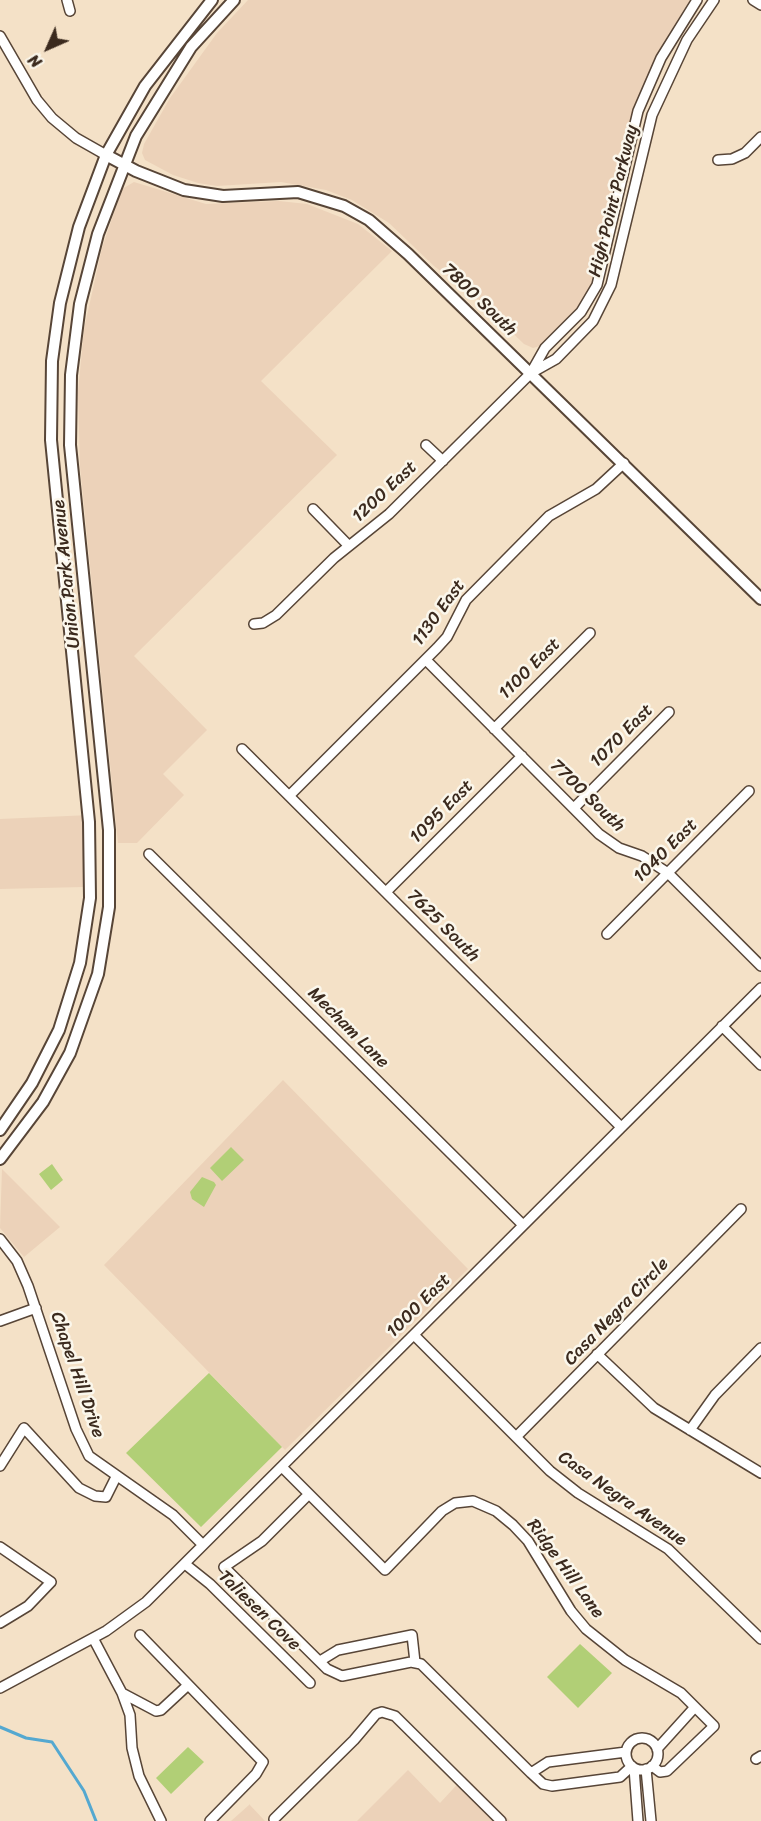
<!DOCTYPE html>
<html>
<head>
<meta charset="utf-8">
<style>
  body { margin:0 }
  #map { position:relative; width:761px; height:1821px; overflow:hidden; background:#f4e1c7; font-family:Sriracha,sans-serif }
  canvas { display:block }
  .north { position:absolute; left:18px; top:18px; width:60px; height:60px; -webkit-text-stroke:4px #fbf7ec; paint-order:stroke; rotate:225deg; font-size:16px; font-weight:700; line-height:24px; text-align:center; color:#3b2a1e }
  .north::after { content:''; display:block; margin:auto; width:21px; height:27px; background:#3b2a1e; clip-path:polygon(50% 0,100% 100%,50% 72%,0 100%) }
</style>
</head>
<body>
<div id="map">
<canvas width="761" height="1821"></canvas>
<div class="north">N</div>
</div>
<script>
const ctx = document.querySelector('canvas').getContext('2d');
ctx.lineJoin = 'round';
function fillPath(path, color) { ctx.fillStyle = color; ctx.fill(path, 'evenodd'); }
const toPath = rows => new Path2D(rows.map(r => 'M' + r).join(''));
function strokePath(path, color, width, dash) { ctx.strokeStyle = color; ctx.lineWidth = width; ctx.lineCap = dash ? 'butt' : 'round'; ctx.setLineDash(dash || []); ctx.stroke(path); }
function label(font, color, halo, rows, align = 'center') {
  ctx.font = font + ' Sriracha,sans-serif'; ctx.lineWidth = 5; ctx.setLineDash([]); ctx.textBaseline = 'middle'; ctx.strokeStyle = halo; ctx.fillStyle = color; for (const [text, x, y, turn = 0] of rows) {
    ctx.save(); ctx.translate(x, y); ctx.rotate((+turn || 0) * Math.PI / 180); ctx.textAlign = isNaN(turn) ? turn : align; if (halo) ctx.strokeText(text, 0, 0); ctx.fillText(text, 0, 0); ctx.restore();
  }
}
fillPath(toPath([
  [248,0,690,0,657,54,635,105,621,152,591,286,577,309,540,346,533,348,524,344,474,296,434,266,389,223,352,200,326,190,281,182,217,186,198,183,173,175,145,160,142,153,144,144,170,98,217,33],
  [134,182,206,204,279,201,307,204,358,224,392,251,261,381,337,455,134,656,207,730,163,774,184,795,137,843,118,843,80,466,78,392,84,329,102,248,122,189],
  [90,815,83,887,0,889,0,819],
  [283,1080,468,1269,285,1450,104,1265],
  [2,1169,60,1227,24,1257,0,1228],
  [408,1770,440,1803,465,1776,510,1821,357,1821],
  [249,1804,265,1821,231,1821,249,1805]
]), '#ecd2b9');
fillPath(toPath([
  [231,1147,244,1160,222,1181,210,1168],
  [52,1164,63,1180,51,1190,39,1174],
  [202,1177,214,1182,216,1185,204,1207,192,1199,190,1192],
  [209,1373,282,1447,201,1527,126,1453],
  [580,1644,612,1673,578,1708,547,1677],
  [188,1747,204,1762,171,1794,156,1778]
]), '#b1cf76');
strokePath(toPath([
  [0,1727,26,1738,52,1742,84,1791,96,1821]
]), '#54a8d0', 3);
const minor = toPath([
  [67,0,70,11],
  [753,0,761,5],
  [0,36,37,100,52,118,76,138,106,155],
  [718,160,732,159,745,153,761,137],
  [532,371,545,348,581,312,597,285,638,111,661,58,697,0],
  [426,445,443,461],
  [313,509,349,546],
  [254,624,263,623,276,615,334,558,389,514,531,373,556,359,593,321,611,285,652,115,687,40,714,0],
  [426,660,599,834,619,848,642,856,668,873,761,966],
  [494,729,590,633],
  [242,749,621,1127],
  [289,796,437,648,447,637,466,600,549,516,596,489,624,463],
  [574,808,669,712],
  [149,854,523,1225],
  [386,892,522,756],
  [607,934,749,791],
  [722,1026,761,1065],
  [0,1239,17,1261,28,1286,76,1429,89,1456,173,1515,203,1545],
  [0,1321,36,1308],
  [414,1335,550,1471,578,1493,668,1549,761,1639],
  [597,1354,654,1408,761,1473],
  [690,1430,715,1395,761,1348],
  [516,1437,741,1209],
  [0,1466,24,1428,79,1488,95,1496,106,1497,116,1477],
  [282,1467,385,1570,442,1511,455,1503,473,1501,496,1511,513,1525,528,1541,571,1611,586,1629,625,1660,681,1693,714,1726,667,1771,660,1772,652,1766],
  [309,1494,262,1541,224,1567,327,1669,342,1676,411,1662,421,1664,531,1773,548,1762,626,1752],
  [0,1547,51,1582,28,1606,0,1623],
  [185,1564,210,1584,310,1683],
  [140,1635,263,1762,256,1774,210,1821],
  [93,1638,122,1693,130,1715,132,1748,139,1776,161,1821],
  [320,1661,338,1650,412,1635,415,1662],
  [0,1688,106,1631,146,1602,761,988],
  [122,1693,156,1711,161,1710,188,1685],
  '626 1754a16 16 0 1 1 32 0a16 16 0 1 1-32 0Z',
  [657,1749,695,1707],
  [756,1759,761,1756],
  [634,1768,638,1821],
  [646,1769,651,1821],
  [531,1773,543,1784,552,1786,620,1777,632,1766],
  [274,1819,354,1740,376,1714,382,1712,395,1716,501,1821]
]);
const major = toPath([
  [106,155,136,171,184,190,223,196,298,192,344,206,369,220,408,254,761,599],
  [0,1130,32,1083,59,1030,80,963,90,898,89,822,51,440,52,361,60,303,79,227,106,155,145,86,212,0],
  [0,1159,43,1102,70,1053,98,974,109,907,109,830,70,445,71,375,80,304,98,234,136,136,191,47,234,0]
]);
strokePath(minor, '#574537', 12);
strokePath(major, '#574537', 14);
strokePath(minor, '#fff', 9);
strokePath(major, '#fff', 10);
label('18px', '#3b2a1e', '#fbf7ec', [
  ["High Point Parkway",614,201,-76],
  ["7800 South",479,300,44],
  ["1200 East",385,492,-43],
  ["Union Park Avenue",67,574,-96],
  ["1130 East",439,613,-54],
  ["1100 East",530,669,-45],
  ["1070 East",622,736,-45],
  ["7700 South",587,796,44],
  ["1095 East",442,812,-45],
  ["1040 East",666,851,-45],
  ["7625 South",443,926,45],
  ["Mecham Lane",348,1028,45],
  ["1000 East",419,1306,-45],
  ["Casa Negra Circle",617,1312,-46],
  ["Chapel Hill Drive",77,1375,71],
  ["Casa Negra Avenue",622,1499,35],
  ["Ridge Hill Lane",565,1569,54],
  ["Taliesen Cove",259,1611,44]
]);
</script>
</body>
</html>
